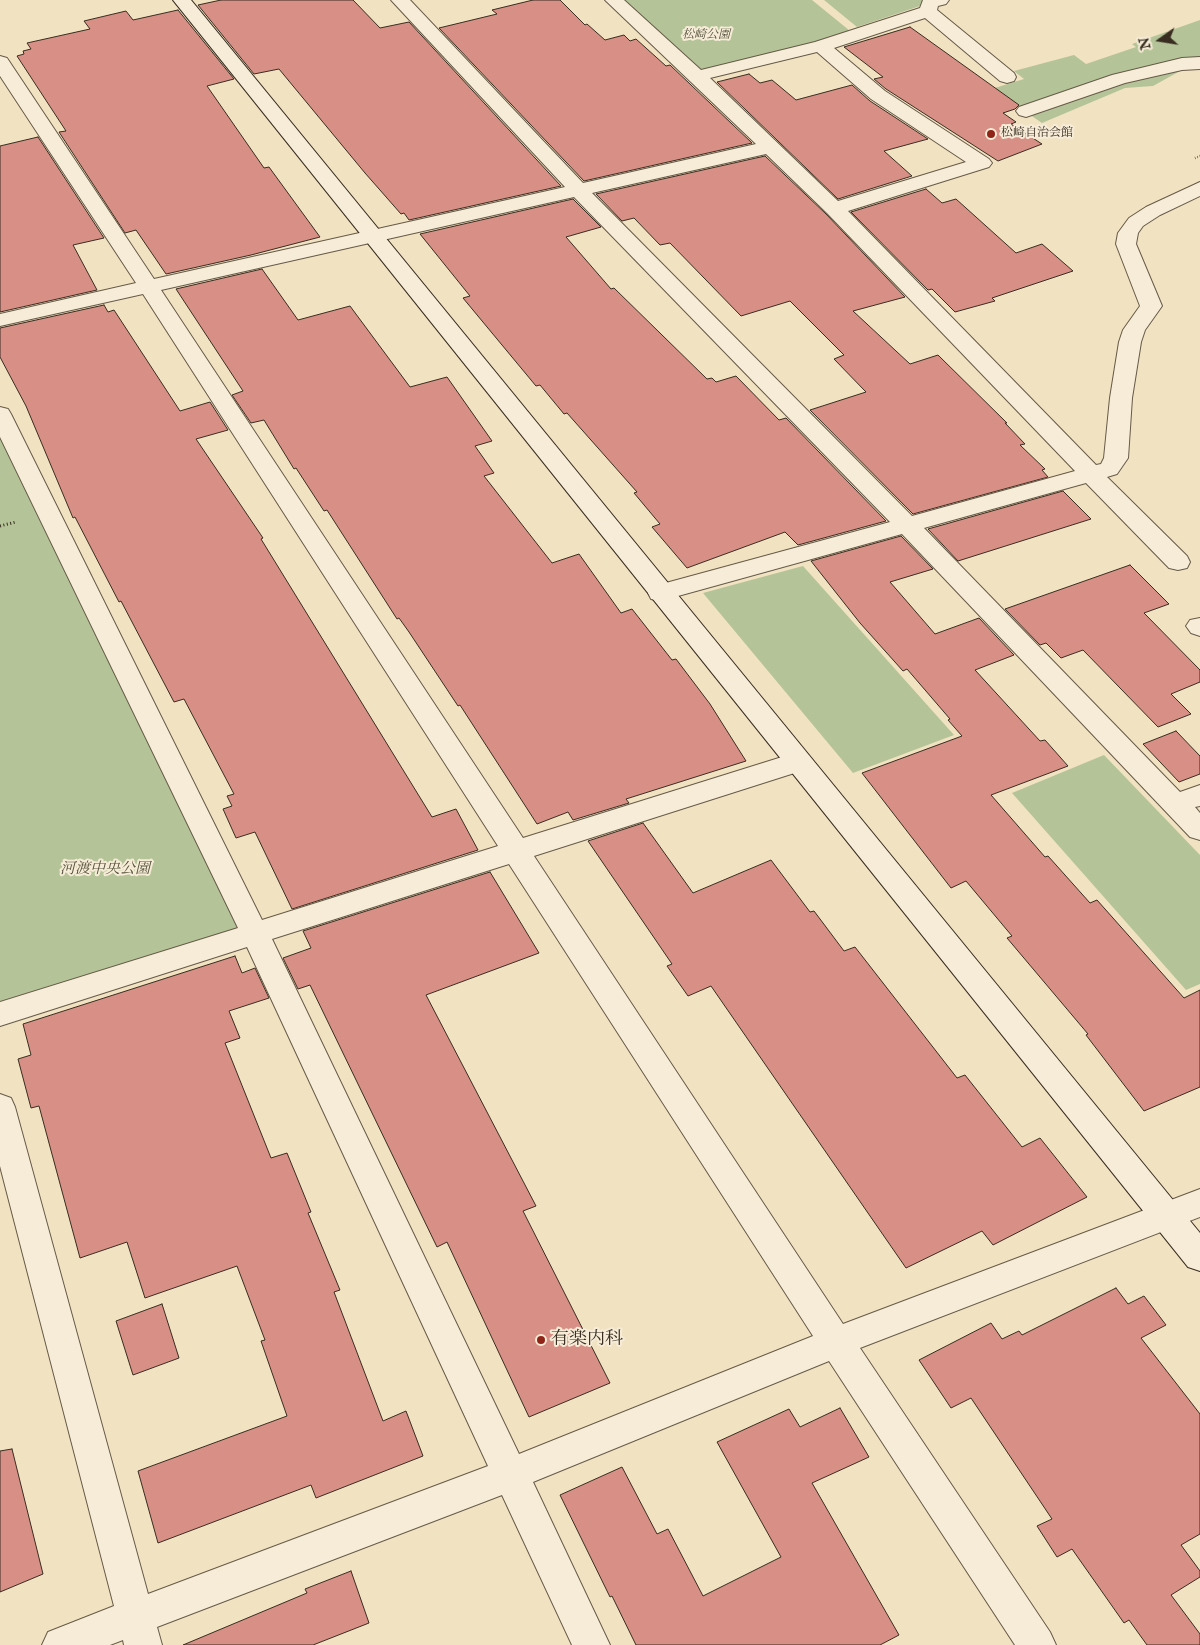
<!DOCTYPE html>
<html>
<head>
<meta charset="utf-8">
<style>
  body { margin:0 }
  #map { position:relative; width:1200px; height:1645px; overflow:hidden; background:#f1e2c2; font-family:"IM FELL English",serif }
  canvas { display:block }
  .north { position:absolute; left:1135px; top:15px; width:50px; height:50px; -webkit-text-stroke:4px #f6ecd7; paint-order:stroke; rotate:257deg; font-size:14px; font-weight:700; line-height:20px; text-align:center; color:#382d20 }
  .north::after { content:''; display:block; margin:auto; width:18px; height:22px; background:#382d20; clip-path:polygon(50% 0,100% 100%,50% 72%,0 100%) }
</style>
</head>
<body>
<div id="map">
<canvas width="1200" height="1645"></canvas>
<div class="north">N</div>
</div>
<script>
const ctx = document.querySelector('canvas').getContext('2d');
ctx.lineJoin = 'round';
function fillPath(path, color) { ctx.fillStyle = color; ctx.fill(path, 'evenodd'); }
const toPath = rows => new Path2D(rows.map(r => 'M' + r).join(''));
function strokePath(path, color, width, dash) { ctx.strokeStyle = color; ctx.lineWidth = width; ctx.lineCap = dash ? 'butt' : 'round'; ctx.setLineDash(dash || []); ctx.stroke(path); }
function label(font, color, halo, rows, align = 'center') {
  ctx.font = font + ' "IM FELL English","Noto Serif JP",serif'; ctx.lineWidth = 4; ctx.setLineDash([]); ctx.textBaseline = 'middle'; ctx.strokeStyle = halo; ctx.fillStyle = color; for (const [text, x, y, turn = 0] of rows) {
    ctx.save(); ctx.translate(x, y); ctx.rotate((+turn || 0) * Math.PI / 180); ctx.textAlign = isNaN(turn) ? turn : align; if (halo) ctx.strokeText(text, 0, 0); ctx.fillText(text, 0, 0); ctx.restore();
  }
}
fillPath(toPath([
  [614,0,812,0,855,35,697,76],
  [824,0,925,0,923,5,857,27],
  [1200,20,1200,60,1153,86,1125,88,1042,123,1013,103,985,91,1024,79,1014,71,1074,55,1086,64,1136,47,1132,44],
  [0,414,255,934,0,1014],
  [803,566,954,735,853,773,703,593],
  [1104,755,1200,855,1200,984,1186,990,1012,793]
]), '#b4c498');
const building = toPath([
  [221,0,353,0,380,28,409,22,561,186,409,220,404,213,401,214,365,173,279,69,254,74,198,5,221,0],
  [533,0,560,0,585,25,587,24,605,40,624,35,630,41,636,39,666,66,670,65,752,143,584,181,439,28,497,14,492,10,533,0],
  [178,10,234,79,207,86,264,168,269,167,320,237,251,255,166,274,136,230,125,233,59,132,66,131,17,56,24,54,23,51,31,49,27,43,90,29,84,21,126,11,133,20,178,10],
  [910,27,1019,105,1015,109,1003,113,1016,122,1011,124,1042,144,998,161,886,89,874,79,883,77,844,47,910,27],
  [749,74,760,83,772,80,796,100,852,85,870,101,928,139,884,151,912,176,838,199,717,82,749,74],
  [38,137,104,238,73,245,97,290,0,312,0,146,38,137],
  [765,156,826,214,905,297,853,311,910,364,938,355,1007,423,1005,423,1025,444,1020,445,1045,469,1042,470,1048,477,913,514,810,410,866,392,834,359,844,355,790,301,741,316,670,243,660,245,634,218,622,221,596,194,765,156],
  [926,189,942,203,956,199,1016,253,1042,244,1073,271,992,298,995,301,955,312,932,289,928,290,851,212,926,189],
  [573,199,601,227,566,237,611,289,614,288,707,379,712,378,716,382,736,376,779,420,786,418,886,521,798,545,785,532,687,568,652,527,660,524,634,493,637,492,567,413,564,414,540,385,536,386,463,298,470,296,420,234,573,199],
  [262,269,298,320,350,306,410,387,447,377,492,441,475,446,494,473,484,476,552,563,579,554,621,613,632,609,672,660,676,659,710,704,746,761,626,799,629,803,573,820,568,812,537,824,460,705,458,706,409,632,399,618,397,619,327,510,324,511,296,468,294,469,264,420,251,423,232,395,243,391,176,289,262,269],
  [104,305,108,312,114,310,180,411,210,402,228,430,196,439,263,538,261,539,432,817,456,809,478,850,292,909,255,832,236,838,223,809,232,806,227,796,234,794,184,699,174,702,121,601,119,602,75,517,73,518,26,406,0,357,0,328,104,305],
  [1063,491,1091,519,958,561,928,529,1063,491],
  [901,536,933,569,890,582,935,634,979,618,1014,655,975,670,1040,741,1045,740,1068,766,991,795,1045,857,1048,856,1090,903,1097,900,1184,998,1200,990,1200,1087,1144,1111,1086,1035,1088,1034,1007,938,1012,936,966,881,951,888,862,773,962,736,948,720,950,719,907,669,903,671,860,623,811,561,901,536],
  [1130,565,1169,604,1144,613,1200,670,1200,682,1171,694,1191,714,1158,727,1083,650,1061,658,1046,643,1040,645,1005,609,1130,565],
  [1176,731,1200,756,1200,774,1179,782,1143,744,1176,731],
  [643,823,693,893,771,860,810,912,814,911,844,951,855,947,957,1078,965,1075,1022,1147,1040,1138,1087,1197,993,1245,982,1231,906,1268,711,986,688,996,667,966,672,964,588,841,643,823],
  [490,872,539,953,426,995,536,1206,523,1211,610,1383,529,1417,447,1242,437,1247,310,985,298,989,283,958,311,948,303,931,490,872],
  [235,956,242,973,255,968,269,998,229,1011,240,1038,225,1043,271,1158,287,1153,311,1212,308,1213,340,1290,334,1292,383,1421,406,1411,423,1456,316,1498,311,1485,158,1543,138,1471,287,1416,261,1341,265,1340,237,1266,145,1298,127,1242,80,1258,39,1106,31,1108,18,1059,31,1055,23,1024,235,956],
  [1116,1288,1128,1304,1144,1296,1166,1325,1141,1338,1200,1414,1200,1534,1181,1545,1200,1571,1200,1577,1171,1595,1200,1634,1200,1645,1147,1645,1129,1620,1124,1623,1072,1549,1057,1557,1037,1526,1052,1519,971,1398,951,1408,919,1360,991,1323,1002,1339,1019,1331,1022,1335,1116,1288],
  [162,1304,179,1358,133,1375,116,1321,162,1304],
  [840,1408,869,1457,812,1483,899,1635,880,1645,636,1645,612,1596,610,1597,560,1495,622,1467,657,1534,668,1529,703,1596,781,1557,717,1442,789,1409,800,1427,840,1408],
  [12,1449,43,1574,0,1592,0,1451,12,1449],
  [351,1571,369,1623,313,1645,183,1645,307,1593,305,1589,351,1571]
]);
fillPath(building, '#d88f86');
strokePath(building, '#382d20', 1);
const street = toPath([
  [391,0,410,0,583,183,756,144,605,0,624,0,701,70,815,42,920,8,923,0,949,0,946,4,938,6,937,10,1014,73,1016,77,1014,81,1007,83,1000,81,925,18,834,48,885,91,989,159,992,163,989,167,848,211,1096,465,1101,464,1104,458,1110,398,1119,342,1123,330,1140,306,1116,244,1118,233,1129,218,1146,207,1200,182,1200,196,1160,215,1143,226,1138,233,1136,244,1162,306,1145,330,1141,342,1132,398,1128,458,1117,474,1107,477,1187,556,1190,562,1187,568,1178,570,1169,568,1086,483,924,528,1180,792,1200,785,1200,806,1195,807,1200,813,1200,840,1190,837,902,534,660,601,651,599,648,593,651,587,890,522,574,197,161,290,523,838,798,752,807,755,811,762,807,769,534,856,843,1324,1200,1189,1200,1217,860,1348,1050,1632,1056,1645,1015,1645,829,1361,533,1482,610,1645,572,1645,502,1495,157,1627,162,1645,124,1645,123,1640,110,1645,42,1645,48,1632,114,1606,0,1166,0,1094,11,1098,15,1107,148,1594,488,1466,247,947,0,1026,0,1002,238,928,0,437,0,407,8,409,11,414,262,920,498,846,143,294,0,326,0,314,136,283,0,76,0,56,7,58,154,279,565,187,391,0],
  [817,52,871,99,966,162,838,201,710,78,817,52],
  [766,154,827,213,1075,471,912,516,592,193,766,154],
  [509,864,813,1336,519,1454,272,939,509,864],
  [1200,57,1200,69,1182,70,1125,83,1026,117,1019,115,1016,111,1019,107,1112,75,1182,58,1200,57],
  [1200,618,1200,636,1191,633,1186,626,1190,620,1200,618]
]);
const secondary = toPath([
  [173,0,191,0,1200,1233,1200,1271,1188,1267,173,0]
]);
strokePath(street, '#665a48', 2);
strokePath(secondary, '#382d20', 2);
strokePath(toPath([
  [1195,158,1200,156]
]), '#382d20', 2.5, [0.5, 2]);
strokePath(toPath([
  [0,526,16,522]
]), '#382d20', 3, [1, 2.5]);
fillPath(street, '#f6ecd7');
fillPath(secondary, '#f6ecd7');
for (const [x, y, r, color] of [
  [991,134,5,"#8f2418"],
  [541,1340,5,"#8f2418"]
]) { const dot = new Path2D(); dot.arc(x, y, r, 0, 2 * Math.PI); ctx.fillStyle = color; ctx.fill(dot); strokePath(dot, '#f6ecd7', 2); }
label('italic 12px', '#57533e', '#f6ecd7', [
  ["松崎公園",706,36]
]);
label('12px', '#382d20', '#f6ecd7', [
  ["松崎自治会館",1001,134]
], 'left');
label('italic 15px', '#57533e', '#f6ecd7', [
  ["河渡中央公園",105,870]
]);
label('18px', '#382d20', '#f6ecd7', [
  ["有楽内科",551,1340]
], 'left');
</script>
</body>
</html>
